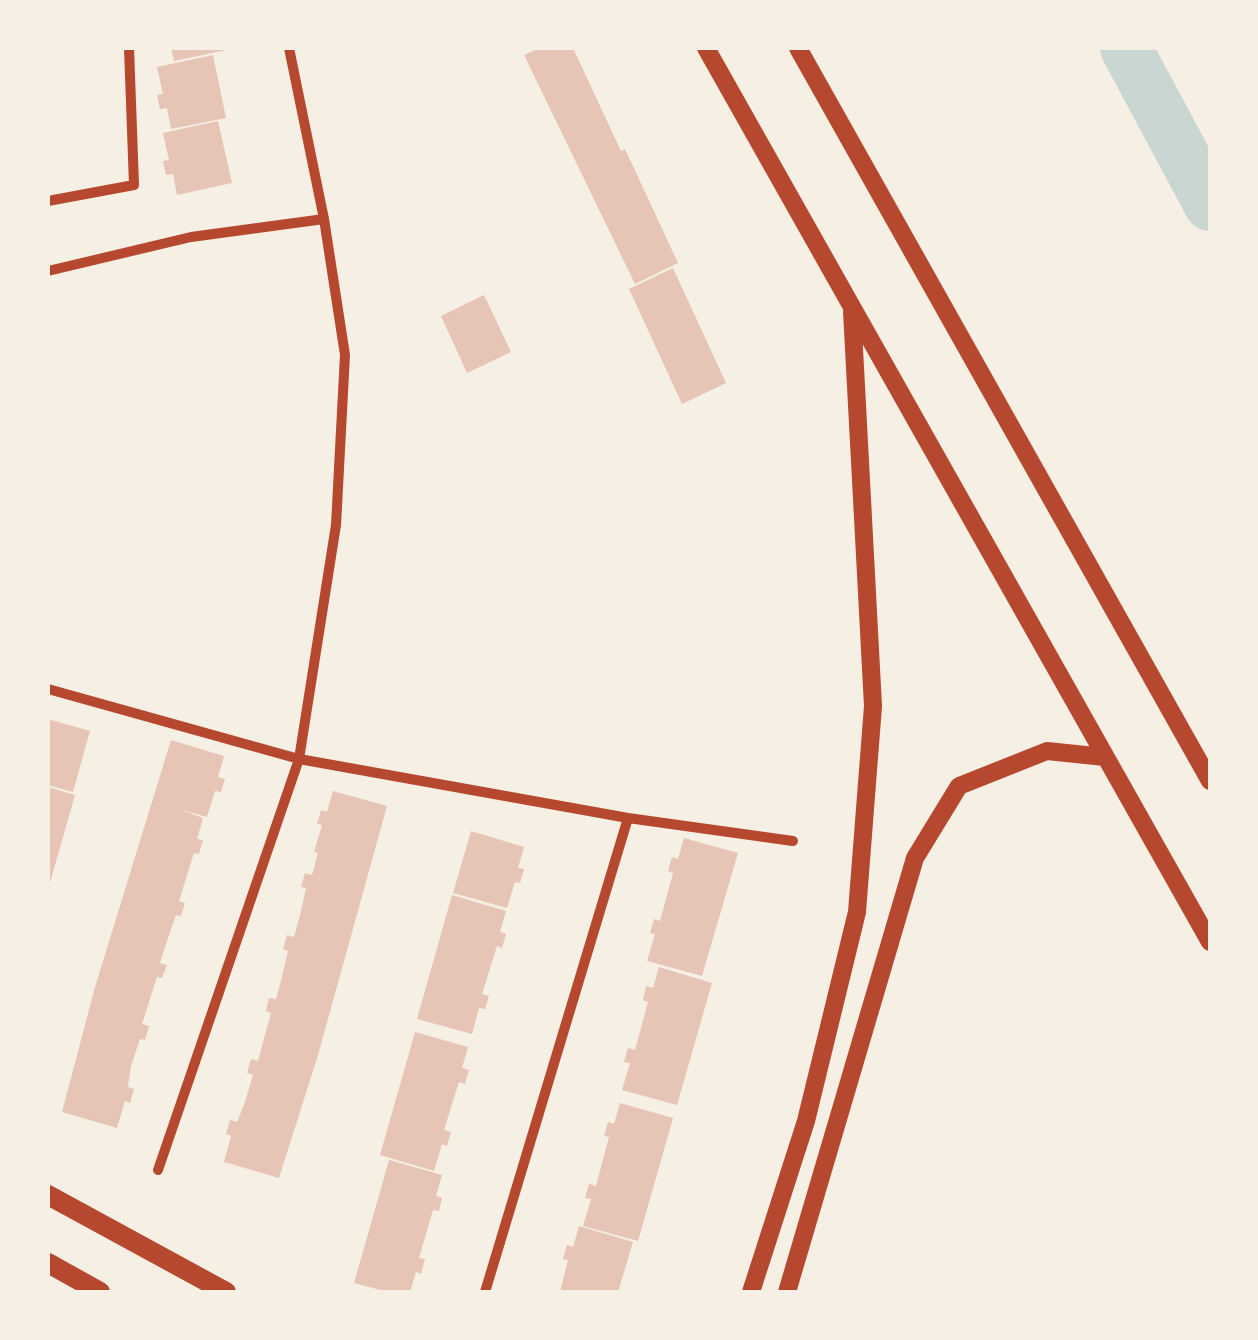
<!DOCTYPE html>
<html>
<head>
<meta charset="utf-8">
<style>
  body { margin:0 }
  #map { position:relative; width:1258px; height:1340px; overflow:hidden; background:#f6efe4; font-family:Quicksand,sans-serif }
  canvas { display:block }
  .frame { position:absolute; inset:0; border:50px solid #f6efe4; pointer-events:none }
</style>
</head>
<body>
<div id="map">
<canvas width="1258" height="1340"></canvas>
<div class="frame"></div>
</div>
<script>
const ctx = document.querySelector('canvas').getContext('2d');
ctx.lineJoin = 'round';
const toPath = rows => new Path2D(rows.map(r => 'M' + r).join(''));
function strokePath(path, color, width, dash) { ctx.strokeStyle = color; ctx.lineWidth = width; ctx.lineCap = dash ? 'butt' : 'round'; ctx.setLineDash(dash || []); ctx.stroke(path); }
function fillPath(path, color) { ctx.fillStyle = color; ctx.fill(path, 'evenodd'); }
strokePath(toPath([
  [1126,48,1210,205]
]), '#c9d6d2', 52);
fillPath(toPath([
  [171,48,231,48,231,49,174,61],
  [540,48,573,48,621,151,625,149,678,263,635,284,524,55],
  [213,55,226,118,171,129,167,108,160,109,157,95,163,94,157,67],
  [218,121,232,183,177,195,173,174,166,175,163,161,169,160,163,133],
  [673,268,726,383,682,404,629,289],
  [484,295,511,352,467,373,441,316],
  [48,719,90,731,73,792,48,785],
  [171,740,224,756,218,777,225,779,221,792,215,791,207,817,179,809,203,818,197,839,203,840,199,854,194,853,179,901,185,903,181,916,176,915,167,941,160,963,167,965,162,978,157,977,142,1024,149,1026,145,1040,140,1039,131,1066,128,1087,134,1089,130,1103,125,1101,117,1128,62,1112,95,987],
  [48,787,75,795,49,886,48,886],
  [333,791,387,806,318,1055,279,1178,224,1162,231,1136,226,1134,230,1120,237,1122,245,1102,253,1075,247,1073,251,1059,258,1061,271,1013,266,1011,269,998,276,999,282,977,288,951,283,949,287,935,294,937,300,915,306,888,301,887,305,873,312,875,318,853,314,852,322,825,317,824,321,810,327,812],
  [471,831,524,847,518,868,524,869,520,883,515,882,507,908,453,893],
  [684,838,738,853,702,976,647,961,655,934,650,933,654,919,660,921,673,873,668,871,672,857,678,859],
  [452,895,506,911,500,932,506,934,502,948,497,946,482,994,489,996,485,1009,479,1008,472,1034,417,1019],
  [659,967,712,983,677,1105,622,1090,630,1063,624,1062,628,1048,635,1050,648,1002,643,1000,646,986,653,988],
  [415,1032,468,1047,462,1068,469,1070,465,1084,459,1082,444,1130,451,1132,447,1146,442,1144,434,1171,380,1155],
  [620,1103,673,1118,638,1241,583,1226,591,1199,585,1198,589,1184,596,1186,609,1137,604,1136,608,1122,614,1124],
  [389,1160,442,1175,436,1196,442,1198,439,1211,433,1210,419,1258,425,1259,421,1274,416,1272,410,1292,388,1292,354,1283],
  [579,1226,633,1242,618,1292,560,1292,568,1260,563,1259,567,1245,573,1247]
]), '#e6c5b7');
strokePath(toPath([
  [48,201,134,185,129,48],
  [48,271,191,237,324,219],
  [48,689,299,759,628,818,793,841],
  [158,1170,299,759,336,525,345,355,324,219,289,48],
  [485,1292,628,818]
]), '#b5482f', 10);
strokePath(toPath([
  [706,48,1210,942],
  [798,48,1210,781],
  [751,1292,806,1121,857,912,873,706,852,311],
  [787,1292,915,858,959,786,1047,751,1105,757]
]), '#b5482f', 18);
strokePath(toPath([
  [48,1195,226,1292],
  [48,1263,100,1292]
]), '#b5482f', 20);
</script>
</body>
</html>
